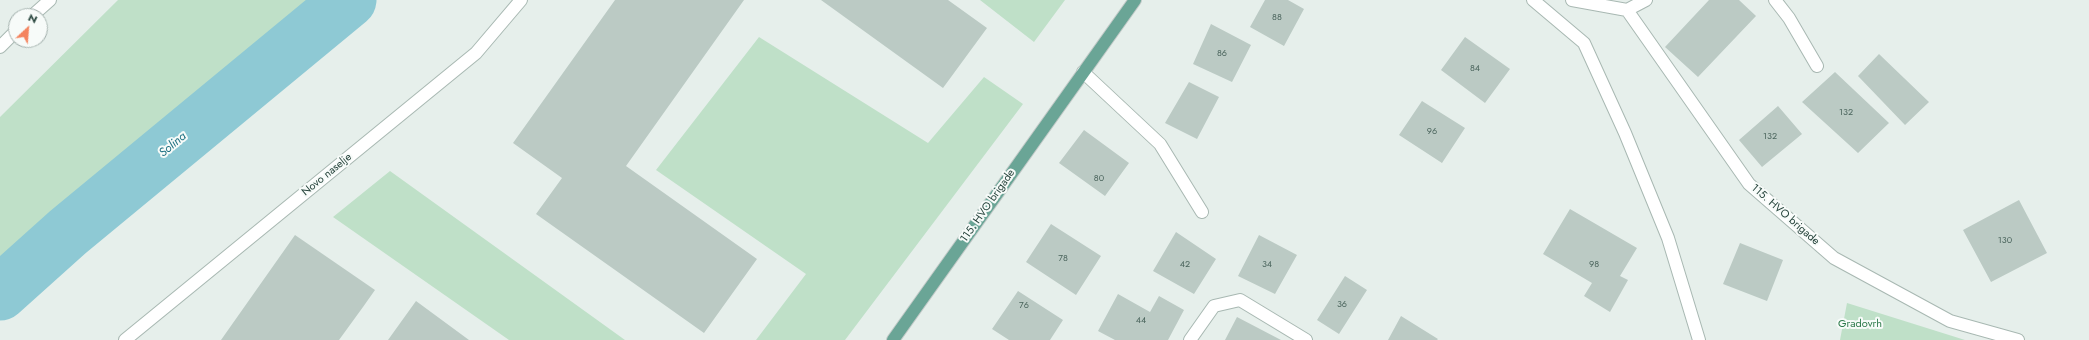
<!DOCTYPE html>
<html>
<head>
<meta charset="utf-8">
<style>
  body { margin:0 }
  #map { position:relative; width:2089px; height:340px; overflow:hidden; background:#e6efeb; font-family:Jost,sans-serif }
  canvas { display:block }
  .north { position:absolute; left:8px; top:8px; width:40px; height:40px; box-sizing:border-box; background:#f7fbf9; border:1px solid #a3b1ad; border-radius:50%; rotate:26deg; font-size:11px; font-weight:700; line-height:16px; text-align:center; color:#24423a }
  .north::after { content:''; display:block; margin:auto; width:14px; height:18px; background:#f4845f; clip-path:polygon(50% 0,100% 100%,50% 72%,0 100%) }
</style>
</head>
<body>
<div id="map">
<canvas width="2089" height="340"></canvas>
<div class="north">N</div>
</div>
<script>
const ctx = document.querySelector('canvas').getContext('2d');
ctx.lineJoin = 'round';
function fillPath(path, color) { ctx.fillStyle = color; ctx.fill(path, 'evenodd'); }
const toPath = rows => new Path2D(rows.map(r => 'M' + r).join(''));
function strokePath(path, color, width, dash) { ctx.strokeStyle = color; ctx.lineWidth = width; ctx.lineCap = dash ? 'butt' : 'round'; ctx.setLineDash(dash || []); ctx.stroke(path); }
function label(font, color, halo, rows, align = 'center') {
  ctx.font = font + ' Jost,sans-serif'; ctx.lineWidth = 4; ctx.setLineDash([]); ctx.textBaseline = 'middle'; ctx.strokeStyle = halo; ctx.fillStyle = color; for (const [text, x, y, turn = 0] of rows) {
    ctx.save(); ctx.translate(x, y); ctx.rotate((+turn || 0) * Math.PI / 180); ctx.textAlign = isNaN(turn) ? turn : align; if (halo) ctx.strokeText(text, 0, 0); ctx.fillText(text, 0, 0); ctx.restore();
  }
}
fillPath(toPath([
  [118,0,330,0,0,273,0,117],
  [980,0,1065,0,1034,42],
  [759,37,928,143,984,77,1023,104,845,340,756,340,806,274,656,170],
  [390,171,625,340,509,340,333,217],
  [1847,303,1965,340,1840,340]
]), '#bfe0c8');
strokePath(toPath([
  [0,293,68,232,349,0]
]), '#8ec9d4', 55);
fillPath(toPath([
  [615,0,744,0,626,166,757,259,704,333,536,214,562,178,513,143],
  [821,0,948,0,987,28,943,88],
  [1265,0,1288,0,1304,9,1284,46,1250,27],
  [1709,0,1739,0,1756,16,1698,77,1665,47],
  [1211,24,1251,45,1232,82,1193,64],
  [1465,37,1510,69,1485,103,1441,70],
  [1879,54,1929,102,1905,125,1858,76],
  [1835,72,1889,123,1858,153,1802,102],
  [1189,82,1219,97,1197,139,1165,123],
  [1422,101,1465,128,1442,163,1399,135],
  [1778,106,1802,134,1762,167,1739,140],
  [1084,130,1129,163,1105,196,1059,163],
  [2019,200,2047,253,1991,282,1963,230],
  [1570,209,1637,248,1620,276,1628,280,1610,312,1584,296,1592,283,1543,254],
  [1051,224,1101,256,1076,295,1026,262],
  [1176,232,1216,259,1194,294,1153,271],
  [295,235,375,290,363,307,339,340,221,340],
  [1259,235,1297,255,1275,294,1238,276],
  [1740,243,1783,260,1767,301,1723,284],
  [1345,276,1367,290,1339,334,1317,320],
  [1018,291,1063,320,1050,340,1009,340,992,329],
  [1118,294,1150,312,1159,296,1184,310,1168,340,1115,340,1098,331],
  [416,301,469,340,388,340],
  [1401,316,1438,339,1437,340,1388,340],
  [1237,317,1281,340,1225,340]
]), '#bbcac4');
const minor = toPath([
  [1533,0,1584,43,1625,133,1668,238,1699,340],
  [1572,0,1627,10,1749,184,1834,258,1950,321,2018,340],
  [1775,0,1789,18,1817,66],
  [1627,10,1646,0],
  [32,16,50,0],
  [0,47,16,31],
  [1083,72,1160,144,1202,212],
  [125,340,476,53,521,0],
  [1190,340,1214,306,1240,300,1306,340]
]);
const major = toPath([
  [893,340,1135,0]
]);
strokePath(minor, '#a8b8b2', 14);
strokePath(major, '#c2cac8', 14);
strokePath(minor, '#fff', 12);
strokePath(major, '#6aa596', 12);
label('9px', '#4a645c', null, [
  ["88",1277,18],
  ["86",1222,54],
  ["84",1475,69],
  ["132",1846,113],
  ["96",1432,132],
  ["132",1770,137],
  ["80",1099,179],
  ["130",2005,241],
  ["78",1063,259],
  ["42",1185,265],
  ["34",1267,265],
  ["98",1594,265],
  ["36",1342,305],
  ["76",1024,306],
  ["44",1141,321]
]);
label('11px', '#24423a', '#f7fbf9', [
  ["Novo naselje",327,175,-39],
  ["115. HVO brigade",988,206,-55],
  ["115. HVO brigade",1785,215,41]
]);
label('11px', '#2d7a4b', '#f7fbf9', [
  ["Gradovrh",1860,324]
]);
label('italic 12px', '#1c6f80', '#f7fbf9', [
  ["Solina",173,145,-40]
]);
</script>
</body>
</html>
